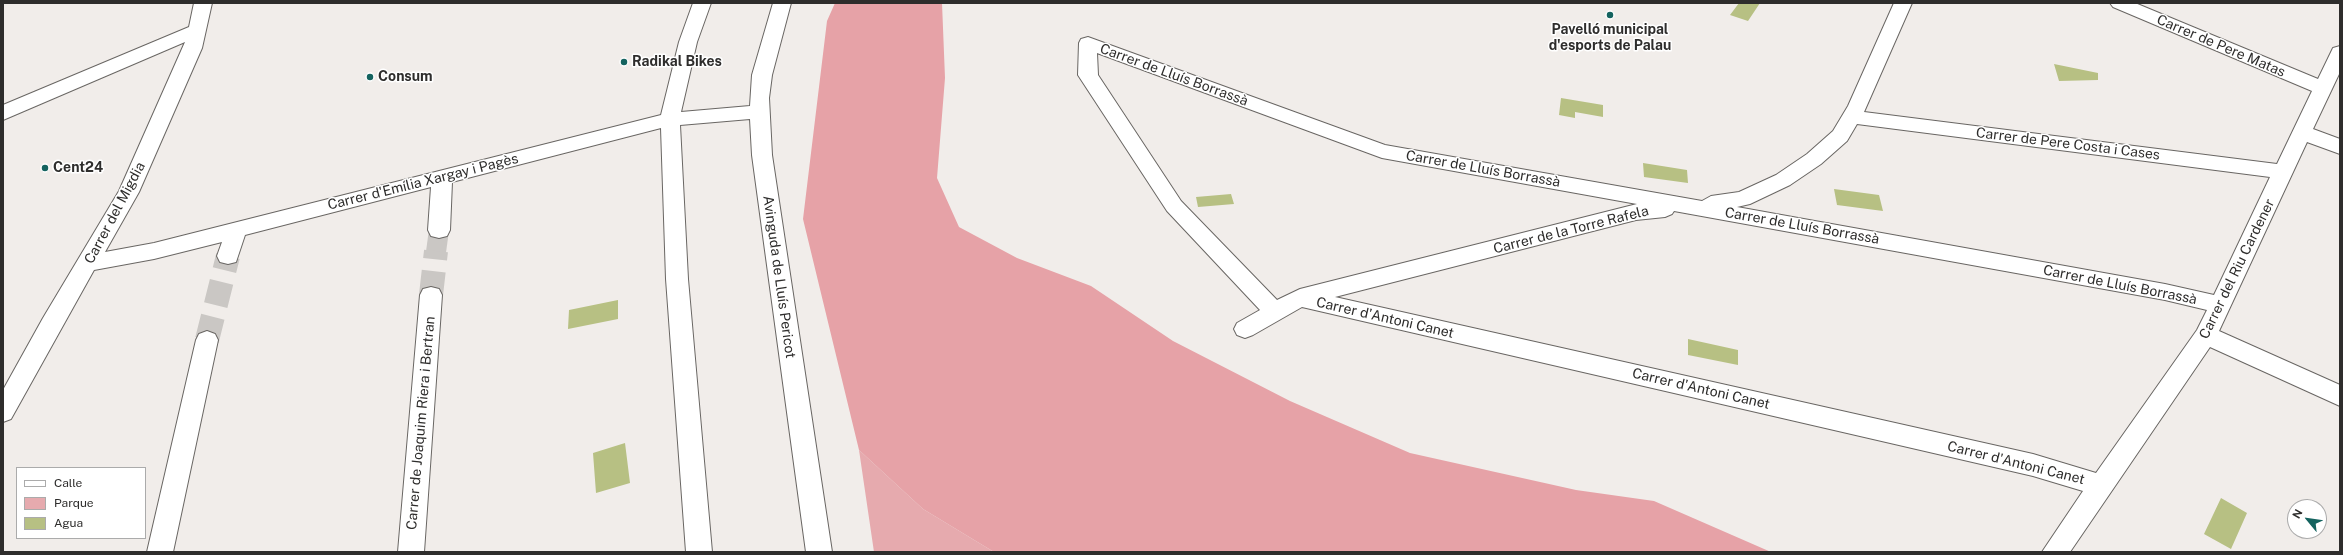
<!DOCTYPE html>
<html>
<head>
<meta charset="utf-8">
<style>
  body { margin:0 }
  #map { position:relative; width:2343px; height:555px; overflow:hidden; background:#f1edea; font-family:"Public Sans",sans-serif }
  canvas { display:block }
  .frame { position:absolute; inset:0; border:4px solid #2e2d2c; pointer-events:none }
  .legend { position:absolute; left:16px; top:467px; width:130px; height:72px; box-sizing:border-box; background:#fff; border:1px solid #ababab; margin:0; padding:5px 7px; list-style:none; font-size:12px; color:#2e2d2c }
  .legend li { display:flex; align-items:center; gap:8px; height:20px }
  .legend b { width:20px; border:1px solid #ababab }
  .north { position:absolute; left:2287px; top:499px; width:40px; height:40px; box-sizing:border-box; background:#fff; border:1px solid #ababab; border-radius:50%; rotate:299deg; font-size:11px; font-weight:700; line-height:16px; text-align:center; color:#2e2d2c }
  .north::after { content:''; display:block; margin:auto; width:14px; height:18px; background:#14635f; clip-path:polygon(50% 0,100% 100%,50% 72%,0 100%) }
</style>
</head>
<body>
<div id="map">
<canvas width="2343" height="555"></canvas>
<div class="frame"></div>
<ul class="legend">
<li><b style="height:5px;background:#fff"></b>Calle</li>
<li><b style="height:11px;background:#e6aaae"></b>Parque</li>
<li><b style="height:11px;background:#b7c083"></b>Agua</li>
</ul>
<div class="north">N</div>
</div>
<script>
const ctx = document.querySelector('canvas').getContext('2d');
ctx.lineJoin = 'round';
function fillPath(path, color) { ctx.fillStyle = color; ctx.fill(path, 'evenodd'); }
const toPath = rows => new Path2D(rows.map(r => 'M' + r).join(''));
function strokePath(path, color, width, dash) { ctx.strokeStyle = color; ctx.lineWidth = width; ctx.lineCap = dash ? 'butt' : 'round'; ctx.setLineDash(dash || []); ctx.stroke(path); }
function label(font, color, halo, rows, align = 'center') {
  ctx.font = font + ' "Public Sans",sans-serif'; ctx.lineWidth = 3; ctx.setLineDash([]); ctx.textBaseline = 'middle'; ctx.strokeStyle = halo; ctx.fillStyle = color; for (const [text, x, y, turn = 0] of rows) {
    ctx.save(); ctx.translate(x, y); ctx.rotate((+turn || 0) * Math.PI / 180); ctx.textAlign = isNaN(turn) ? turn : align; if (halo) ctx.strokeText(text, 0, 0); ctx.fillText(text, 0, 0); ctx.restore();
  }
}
fillPath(toPath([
  [859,450,923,509,994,552,874,552]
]), '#e6aaae');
fillPath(toPath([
  [835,3,942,3,945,78,937,178,959,227,1017,258,1091,286,1173,341,1290,401,1410,453,1576,490,1654,501,1771,552,994,552,923,509,859,450,803,219,827,21]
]), '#e6a2a7');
fillPath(toPath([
  [1739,3,1760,3,1748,21,1730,15],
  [2054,64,2098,73,2098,80,2059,81],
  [1561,98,1603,105,1603,117,1575,112,1575,118,1559,115],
  [1643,163,1687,170,1688,183,1644,177],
  [1834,189,1879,195,1883,211,1837,205],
  [1231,194,1234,204,1198,207,1196,197],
  [618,300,618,319,568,329,569,310],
  [1688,339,1738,350,1738,365,1688,355],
  [625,443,630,483,596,493,593,453],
  [2221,498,2247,513,2231,549,2204,534]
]), '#b7c083');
strokePath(toPath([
  [436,252,439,230]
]), '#cac7c4', 20, [20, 10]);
strokePath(toPath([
  [431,295,436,251],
  [207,340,228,256]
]), '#cac7c4', 24, [24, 12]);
const minor = toPath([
  [194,3,212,3,202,48,139,192,105,252,154,243,661,115,679,42,693,3,711,3,697,42,681,112,750,106,752,75,773,3,791,3,772,75,769,98,772,155,832,552,806,552,752,155,750,119,680,125,688,279,712,552,686,552,666,279,661,128,452,182,450,230,447,236,439,238,431,236,428,230,431,187,245,235,236,262,228,264,220,262,217,256,222,242,154,259,94,270,11,419,3,422,3,390,43,318,119,191,185,42,3,120,3,105,189,27,194,3],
  [1894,3,1912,3,1864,112,2277,164,2312,91,2113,7,2110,3,2135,3,2318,79,2333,48,2340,46,2340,72,2313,129,2340,139,2340,154,2307,142,2219,331,2340,385,2340,406,2210,347,2070,552,2042,552,2083,491,2033,476,1302,307,1253,335,1245,338,1237,335,1234,329,1237,323,1260,310,1167,211,1078,75,1079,43,1081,39,1088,37,1385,145,1702,201,1711,196,1739,192,1776,175,1807,154,1833,131,1848,106,1894,3],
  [1097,53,1382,158,1637,204,1300,289,1277,300,1181,201,1098,75,1097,53],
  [1857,124,2270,177,2214,295,2165,284,1737,207,1750,204,1790,185,1821,164,1847,141,1857,124],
  [1674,211,2165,300,2207,310,2197,330,2096,473,2033,454,1335,297,1636,220,1665,217,1672,214,1674,211],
  [431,287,439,289,442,295,424,552,398,552,420,295,423,289,431,287],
  [207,331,215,334,218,340,173,552,147,552,196,340,199,334,207,331]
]);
strokePath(minor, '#696663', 2);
fillPath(minor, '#fff');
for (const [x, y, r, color] of [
  [1610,15,4,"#14635f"],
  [624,62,4,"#14635f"],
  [370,77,4,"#14635f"],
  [45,168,4,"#14635f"]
]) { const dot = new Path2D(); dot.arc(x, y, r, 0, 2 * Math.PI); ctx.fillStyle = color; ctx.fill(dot); strokePath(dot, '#fff', 1.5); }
label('bold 14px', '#2e2d2c', '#fff', [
  ["Pavelló municipal",1610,30,"center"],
  ["d'esports de Palau",1610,46,"center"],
  ["Radikal Bikes",632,62],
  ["Consum",378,77],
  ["Cent24",53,168]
], 'left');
label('14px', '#2e2d2c', '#fff', [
  ["Carrer de Pere Matas",2221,46,23],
  ["Carrer de Lluís Borrassà",1174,75,20],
  ["Carrer de Pere Costa i Cases",2068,144,7],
  ["Carrer de Lluís Borrassà",1483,169,10],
  ["Carrer d'Emília Xargay i Pagès",423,182,-14],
  ["Carrer del Migdia",115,213,-62],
  ["Carrer de Lluís Borrassà",1802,226,10],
  ["Carrer de la Torre Rafela",1571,230,-14],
  ["Carrer del Riu Cardener",2237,269,-64],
  ["Avinguda de Lluís Pericot",779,277,82],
  ["Carrer de Lluís Borrassà",2120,285,11],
  ["Carrer d'Antoni Canet",1385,318,13],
  ["Carrer d'Antoni Canet",1701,389,13],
  ["Carrer de Joaquim Riera i Bertran",421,423,-85],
  ["Carrer d'Antoni Canet",2016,463,14]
]);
</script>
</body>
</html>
